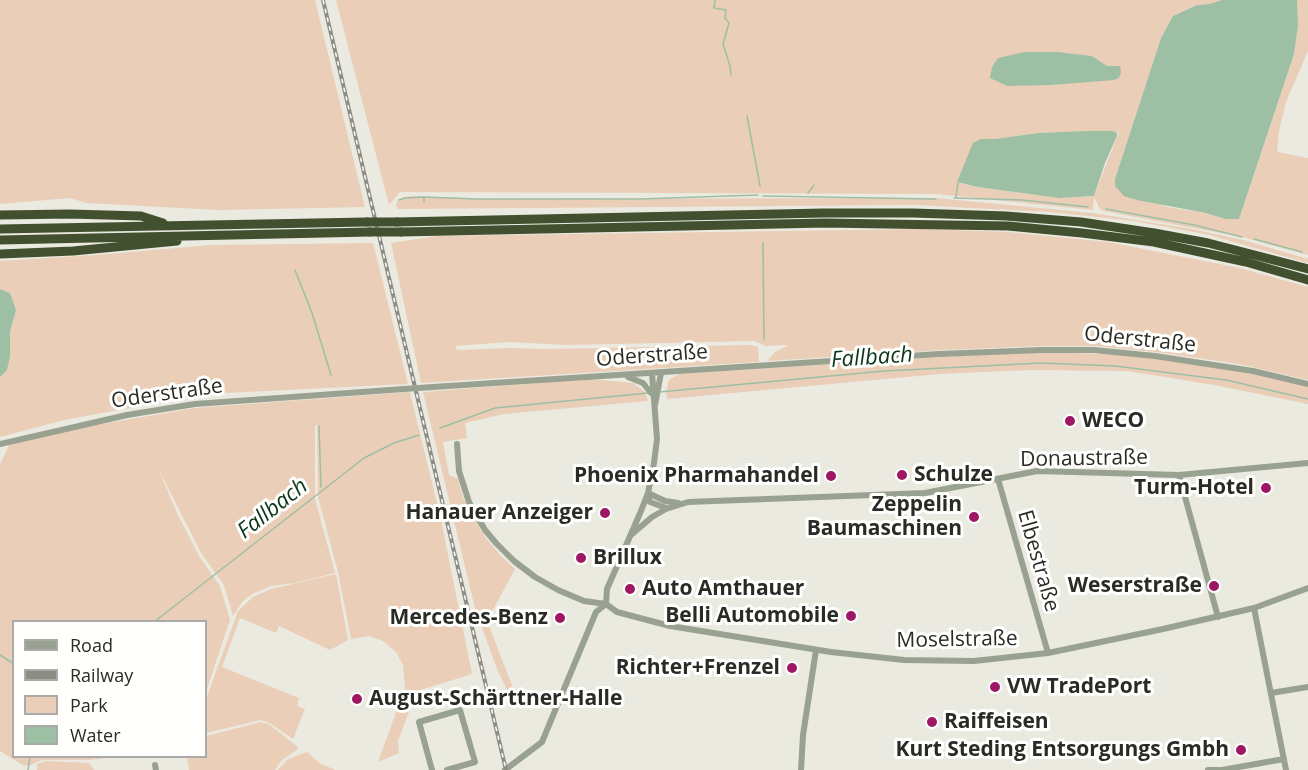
<!DOCTYPE html>
<html>
<head>
<meta charset="utf-8">
<style>
  body { margin:0 }
  #map { position:relative; width:1308px; height:770px; overflow:hidden; background:#eaeae0; font-family:"Open Sans",sans-serif }
  canvas { display:block }
  .legend { position:absolute; left:12px; top:620px; width:195px; height:138px; box-sizing:border-box; background:#fffffe; border:2px solid #aaaaa8; margin:0; padding:8px 10px; list-style:none; font-size:18px; color:#2a2a26 }
  .legend li { display:flex; align-items:center; gap:12px; height:30px }
  .legend b { width:30px; border:2px solid #aaaaa8 }
</style>
</head>
<body>
<div id="map">
<canvas width="1308" height="770"></canvas>
<ul class="legend">
<li><b style="height:8px;background:#99a191"></b>Road</li>
<li><b style="height:8px;background:#8d8d86"></b>Railway</li>
<li><b style="height:16px;background:#eaceb8"></b>Park</li>
<li><b style="height:16px;background:#9dbfa4"></b>Water</li>
</ul>
</div>
<script>
const ctx = document.querySelector('canvas').getContext('2d');
ctx.lineJoin = 'round';
function fillPath(path, color) { ctx.fillStyle = color; ctx.fill(path, 'evenodd'); }
const toPath = rows => new Path2D(rows.map(r => 'M' + r).join(''));
function strokePath(path, color, width, dash) { ctx.strokeStyle = color; ctx.lineWidth = width; ctx.lineCap = dash ? 'butt' : 'round'; ctx.setLineDash(dash || []); ctx.stroke(path); }
function label(font, color, halo, rows, align = 'center') {
  ctx.font = font + ' "Open Sans",sans-serif'; ctx.lineWidth = 6; ctx.setLineDash([]); ctx.textBaseline = 'middle'; ctx.strokeStyle = halo; ctx.fillStyle = color; for (const [text, x, y, turn = 0] of rows) {
    ctx.save(); ctx.translate(x, y); ctx.rotate((+turn || 0) * Math.PI / 180); ctx.textAlign = isNaN(turn) ? turn : align; if (halo) ctx.strokeText(text, 0, 0); ctx.fillText(text, 0, 0); ctx.restore();
  }
}
fillPath(toPath([
  [0,0,315,0,365,207,219,210,86,203,70,198,0,204],
  [336,0,1222,0,1209,4,1197,5,1173,16,1161,38,1115,179,1115,186,1167,207,1206,213,1225,219,1239,219,1294,54,1298,25,1297,0,1308,0,1308,51,1286,102,1279,131,1277,152,1308,158,1308,255,1242,237,1103,211,1100,209,1094,197,1093,210,936,194,400,192,389,205],
  [1075,55,1092,56,1107,66,1120,66,1119,78,1051,85],
  [1120,129,1094,196,1059,198,978,187,957,182,981,139,995,139,1038,133,1086,131,1117,133],
  [415,196,476,199,935,198,1093,213,1192,229,1243,240,1308,259,1308,263,1209,235,1134,221,1050,212,914,205,398,209,396,204,399,199,404,197],
  [924,229,1008,232,1108,242,1240,268,1308,287,1308,380,1239,364,1156,352,1095,346,1041,346,944,350,767,361,775,352,789,345,766,346,754,341,566,345,509,342,455,346,457,350,509,348,548,349,751,345,758,347,759,362,421,383,391,243,436,236],
  [373,243,408,384,226,393,179,399,64,420,0,437,0,377,7,370,10,357,10,332,14,318,10,293,0,289,0,261,96,255,211,245],
  [1020,352,1114,354,1155,358,1254,374,1308,387,1308,404,1214,385,1127,371,1030,370,940,374,667,399,666,392,669,380,679,374],
  [590,379,633,383,645,392,648,401,504,414,465,423,467,438,443,442,449,475,458,479,463,497,485,537,501,556,515,569,487,621,519,703,515,706,497,669,475,608,423,392],
  [410,392,441,520,472,674,417,691,398,741,399,753,378,762,405,688,403,665,396,652,383,641,369,636,351,639,338,572,318,497,317,424,315,426,315,499,335,573,295,583,271,586,252,594,242,602,233,616,224,585,201,553,158,468,177,513,199,556,220,586,230,620,206,692,206,622,14,622,14,756,115,757,89,760,41,760,31,765,24,766,0,751,0,464,10,443,79,428,195,408],
  [336,574,348,640,330,650,279,626,276,633,240,618,222,667,299,698,297,706,305,709,293,739,271,724,261,720,206,733,206,699,238,611,253,597,271,589],
  [261,722,270,725,299,748,281,761,275,770,189,770,187,757,206,756,206,736],
  [307,752,321,764,336,770,278,770,288,759],
  [45,761,89,763,94,770,37,770,37,764]
]), '#eaceb8');
fillPath(toPath([
  [1222,0,1297,0,1298,25,1294,54,1239,219,1225,219,1206,213,1137,200,1124,196,1115,186,1115,179,1161,38,1173,16,1197,5,1209,4],
  [1025,52,1057,52,1092,56,1107,66,1120,66,1121,72,1119,78,1114,80,1051,85,1007,86,990,78,992,67,998,58],
  [1086,131,1112,131,1117,133,1117,136,1105,163,1094,196,1059,198,978,187,957,182,973,143,981,139,995,139,1038,133],
  [0,289,10,293,16,310,10,332,10,357,7,370,0,377]
]), '#9dbfa4');
strokePath(toPath([
  [715,0,714,8,726,10,725,18,729,23,723,44,730,66,731,75],
  [747,116,760,186],
  [808,193,814,185],
  [763,196,936,199],
  [424,197,477,199,640,199,758,195],
  [956,197,958,183],
  [954,198,1022,200,1088,207],
  [399,200,405,198,424,197,424,202],
  [1106,209,1194,225,1242,237],
  [1254,239,1302,252],
  [763,243,764,340],
  [295,270,312,313,331,375],
  [659,392,884,371,1042,363,1115,366,1226,380,1308,399],
  [319,426,321,487],
  [440,428,495,408,648,393],
  [154,622,364,458,394,443,419,435],
  [0,655,14,664],
  [28,770,30,756]
]), '#9dbfa4', 1.5);
strokePath(toPath([
  [652,373,657,439,654,463,648,493,641,511,607,589,606,604,617,612,670,626,831,652,904,660,974,661,1048,653,1163,629,1254,608,1308,588],
  [628,377,643,383,651,393],
  [433,387,939,354,1041,350,1094,350,1155,356,1253,371,1308,384],
  [655,405,661,373],
  [0,444,127,415,195,404,404,389],
  [457,444,459,471,469,502,485,530,496,543,514,561,535,577,558,590,584,601,606,604],
  [1179,475,1218,617],
  [998,479,1048,653],
  [648,493,665,501,678,503],
  [648,494,650,502,666,508],
  [631,535,652,517,666,509,688,502,925,493,1037,471,1179,475,1308,463],
  [1254,608,1286,770],
  [1271,693,1308,687],
  [155,765,156,770],
  [432,770,419,722,460,710,475,762,447,770],
  [505,770,542,742,596,612,606,604],
  [801,770,803,735,816,650],
  [1208,770,1220,770],
  [1222,770,1284,759]
]), '#99a191', 6);
strokePath(toPath([
  [0,215,70,214,141,216,163,223],
  [397,222,824,213,913,213,1006,216,1081,222,1154,233,1208,243,1308,269],
  [0,229,367,222],
  [401,232,825,223,1008,226,1082,233,1154,242,1246,262,1308,280],
  [0,240,370,232],
  [0,254,73,251,177,241]
]), '#425030', 9);
const rail = toPath([
  [323,0,506,770]
]);
strokePath(rail, '#8d8d86', 4);
strokePath(rail, '#fffffe', 1.5, [4.5]);
strokePath(toPath([
  [404,389,433,387]
]), '#99a191', 6);
strokePath(toPath([
  [367,222,397,222],
  [370,232,401,232]
]), '#425030', 9);
for (const [x, y, r, color] of [
  [1070,421,6,"#9f1764"],
  [902,475,6,"#9f1764"],
  [831,476,6,"#9f1764"],
  [1266,488,6,"#9f1764"],
  [605,513,6,"#9f1764"],
  [974,517,6,"#9f1764"],
  [581,558,6,"#9f1764"],
  [1214,586,6,"#9f1764"],
  [630,589,6,"#9f1764"],
  [851,616,6,"#9f1764"],
  [560,618,6,"#9f1764"],
  [792,668,6,"#9f1764"],
  [995,687,6,"#9f1764"],
  [357,699,6,"#9f1764"],
  [932,722,6,"#9f1764"],
  [1241,750,6,"#9f1764"]
]) { const dot = new Path2D(); dot.arc(x, y, r, 0, 2 * Math.PI); ctx.fillStyle = color; ctx.fill(dot); strokePath(dot, '#fffffe', 2); }
label('21px', '#2a2a26', '#fffffe', [
  ["Oderstraße",1140,340,6],
  ["Oderstraße",652,356,-4],
  ["Oderstraße",167,394,-8],
  ["Donaustraße",1084,459,-1],
  ["Elbestraße",1038,561,74],
  ["Moselstraße",957,640,-1]
]);
label('bold 21px', '#2a2a26', '#fffffe', [
  ["WECO",1082,421,"left"],
  ["Schulze",914,475,"left"],
  ["Phoenix Pharmahandel",819,476],
  ["Turm-Hotel",1254,488],
  ["Zeppelin",962,505],
  ["Baumaschinen",962,529],
  ["Hanauer Anzeiger",593,513],
  ["Brillux",593,558,"left"],
  ["Weserstraße",1202,586],
  ["Auto Amthauer",642,589,"left"],
  ["Belli Automobile",839,616],
  ["Mercedes-Benz",548,618],
  ["Richter+Frenzel",780,668],
  ["VW TradePort",1007,687,"left"],
  ["August-Schärttner-Halle",369,699,"left"],
  ["Raiffeisen",944,722,"left"],
  ["Kurt Steding Entsorgungs Gmbh",1229,750]
], 'right');
label('italic 22px', '#0b3419', '#fffffe', [
  ["Fallbach",872,358,-4],
  ["Fallbach",273,509,-38]
]);
</script>
</body>
</html>
